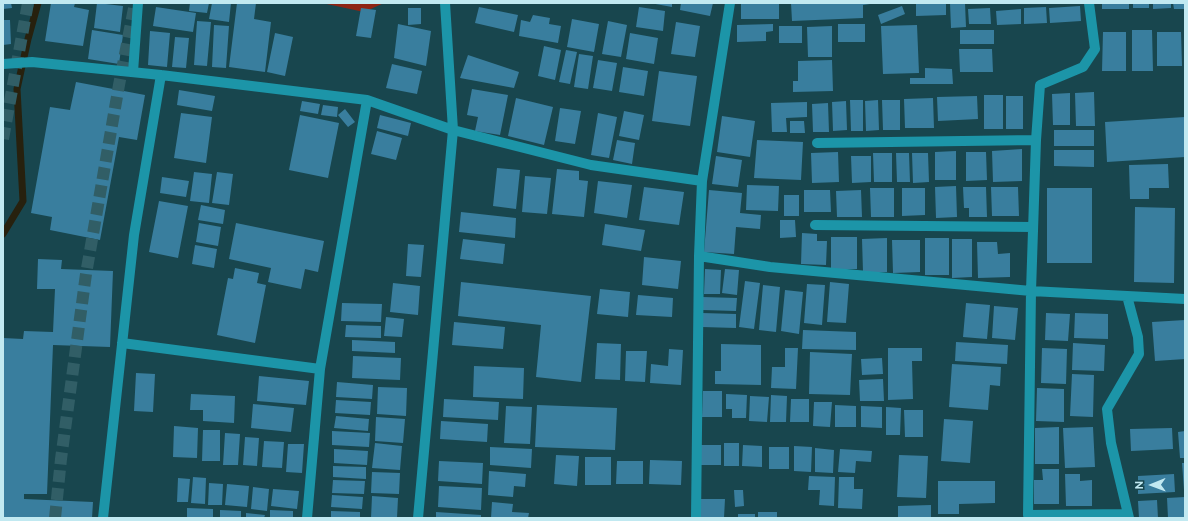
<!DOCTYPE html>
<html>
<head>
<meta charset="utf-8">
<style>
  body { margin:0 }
  #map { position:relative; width:1188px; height:521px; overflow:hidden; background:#18464e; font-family:Raleway,sans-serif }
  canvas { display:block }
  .frame { position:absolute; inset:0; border:4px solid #c1e9f1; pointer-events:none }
  .north { position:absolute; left:1132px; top:465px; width:40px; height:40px; -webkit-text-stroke:3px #18464e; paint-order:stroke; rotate:269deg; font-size:11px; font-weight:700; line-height:16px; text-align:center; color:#c1e9f1 }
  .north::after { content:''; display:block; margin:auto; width:14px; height:18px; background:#c1e9f1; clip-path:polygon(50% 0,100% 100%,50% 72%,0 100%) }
</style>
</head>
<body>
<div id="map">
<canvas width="1188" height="521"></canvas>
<div class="frame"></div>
<div class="north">N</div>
</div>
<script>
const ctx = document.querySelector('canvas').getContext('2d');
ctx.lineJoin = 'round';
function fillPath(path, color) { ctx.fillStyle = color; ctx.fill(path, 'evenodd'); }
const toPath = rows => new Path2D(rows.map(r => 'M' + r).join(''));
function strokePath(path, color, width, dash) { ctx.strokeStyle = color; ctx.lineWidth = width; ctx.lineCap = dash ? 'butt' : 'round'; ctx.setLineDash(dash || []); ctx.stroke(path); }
fillPath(toPath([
  [322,3,384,3,364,12]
]), '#8e2414');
strokePath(toPath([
  [3,234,23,201,17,89,28,39,38,3]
]), '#27210e', 7);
fillPath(toPath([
  [3,3,11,3,12,8,3,9],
  [51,3,75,3,74,7,89,10,83,46,45,41],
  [97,3,123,6,120,32,94,28],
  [190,3,209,3,207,13,189,11],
  [212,3,231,3,229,22,209,19],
  [237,3,256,3,254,19,271,22,265,72,229,67],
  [650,3,672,3,672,7],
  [681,3,713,3,710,16,680,10],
  [741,3,779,3,779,19,741,19],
  [791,3,870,3,870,4,863,5,863,18,792,21],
  [916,3,946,3,946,15,916,16],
  [950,3,965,3,966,27,951,28],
  [1102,3,1129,3,1129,9,1102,9],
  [1133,3,1149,3,1149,8,1133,8],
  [1153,3,1171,3,1171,8,1153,9],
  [1173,3,1185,3,1185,9,1174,9],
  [902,6,905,14,881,24,878,15],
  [1080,6,1081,21,1050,23,1049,8],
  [156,7,196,13,193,32,153,26],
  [479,7,518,15,514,32,475,23],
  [639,7,665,11,663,31,636,27],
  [1046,7,1047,23,1024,24,1024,8],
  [361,8,376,10,371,38,356,36],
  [408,8,421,8,421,24,408,25],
  [990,8,991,24,969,24,968,9],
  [1021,9,1021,24,997,25,996,11],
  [533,15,550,18,549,24,561,26,558,43,519,36,521,20,530,22],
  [572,19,599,24,594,52,567,47],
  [3,20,10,20,11,44,3,45],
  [197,21,211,22,207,66,194,65],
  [608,21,627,25,621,57,602,54],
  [676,22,700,26,695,57,671,54],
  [398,24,431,31,426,66,394,58],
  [773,24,773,31,766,32,766,41,737,42,737,25],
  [838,24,865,24,865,42,838,42],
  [214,25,229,26,226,68,212,67],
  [917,25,919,73,883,74,881,26],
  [779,26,802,26,802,43,779,43],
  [832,26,832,57,808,57,807,27],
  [92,30,123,35,119,64,88,59],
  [960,30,994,30,994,44,960,44],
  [1132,30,1152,30,1153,71,1132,71],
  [150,31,170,33,167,67,148,65],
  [1103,32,1126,32,1126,71,1102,71],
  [1157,32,1181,32,1182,66,1157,66],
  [275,33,293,37,285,76,267,72],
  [630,33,658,38,654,64,626,59],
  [175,37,189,38,186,68,172,67],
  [544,46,561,50,555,80,538,76],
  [959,49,992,49,993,72,960,72],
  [566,50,577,52,570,84,559,82],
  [579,54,593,56,588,89,574,87],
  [468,55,519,72,514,88,460,78],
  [598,60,617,63,612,91,593,88],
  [832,60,833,91,793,92,793,81,798,81,798,61],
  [392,64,422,71,417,94,386,88],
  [623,67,648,71,644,96,619,92],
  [925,68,952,69,953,84,910,84,910,78,925,78],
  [659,71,697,76,690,126,652,121],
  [76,82,145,95,137,140,119,137,100,240,50,230,52,217,31,213,50,107,70,110],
  [472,89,508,95,500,135,475,131,478,117,467,115],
  [179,90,215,96,212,111,177,105],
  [1094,92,1095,126,1076,126,1075,93],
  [1070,93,1070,125,1053,125,1052,94],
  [984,95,1003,95,1003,129,984,129],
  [977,96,978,119,938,121,937,97],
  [1006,96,1023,96,1023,129,1006,129],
  [516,98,553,107,544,145,508,136],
  [933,98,934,128,905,128,904,99],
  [850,100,863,100,863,131,851,131],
  [878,100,879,130,866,131,865,101],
  [882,100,900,100,900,130,883,130],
  [302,101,320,104,318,114,300,111],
  [846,101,847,130,833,131,832,102],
  [807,102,807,117,786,118,787,132,772,132,771,103],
  [828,103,829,132,813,132,812,104],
  [323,105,338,107,337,117,321,115],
  [560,108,581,111,575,144,555,141],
  [345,109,355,122,348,127,338,115],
  [624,111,644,115,639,140,619,136],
  [181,113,212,117,206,163,174,158],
  [598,113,617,117,609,158,591,155],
  [300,115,339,123,328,178,289,170],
  [380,115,411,123,408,136,377,128],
  [722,116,755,121,750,157,717,152],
  [1185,117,1185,157,1107,162,1105,122],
  [790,121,804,121,805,133,790,133],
  [1054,130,1094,130,1094,146,1054,146],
  [377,131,402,138,396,160,371,154],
  [617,140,635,143,632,164,613,160],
  [757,140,803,142,801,180,754,178],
  [1022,149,1022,181,993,182,992,151],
  [1054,150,1094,150,1094,167,1054,166],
  [956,151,956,180,935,180,935,152],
  [838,152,839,182,812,183,811,153],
  [966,152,986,152,987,180,966,181],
  [873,153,892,153,892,182,874,182],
  [896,153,909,153,910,182,897,182],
  [912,153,928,153,929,182,913,183],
  [716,156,742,160,738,187,712,184],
  [851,156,871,156,871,182,852,183],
  [1168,164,1169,188,1149,188,1149,199,1130,199,1129,165],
  [497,168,520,170,516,209,493,206],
  [557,169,579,171,579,180,588,181,584,217,552,214],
  [194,172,212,174,209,203,190,201],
  [217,172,233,174,229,205,212,203],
  [525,176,551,178,547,214,522,212],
  [162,177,189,181,186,197,160,193],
  [598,181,632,185,627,218,594,213],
  [747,185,779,186,778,211,746,210],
  [956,186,957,217,936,218,935,187],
  [644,187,684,192,679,225,639,220],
  [963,187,986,187,987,217,969,217,969,208,964,208],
  [991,187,1018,187,1019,216,992,216],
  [870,188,894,188,894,217,871,217],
  [902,188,925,188,925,215,902,216],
  [1047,188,1092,188,1092,263,1047,263],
  [709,190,742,193,740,213,761,215,760,229,736,227,734,254,704,252],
  [804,190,830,190,831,212,804,212],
  [861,190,862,217,837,217,836,191],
  [784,195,799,195,799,216,784,216],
  [159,201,188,206,178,258,149,252],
  [201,205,225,210,223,224,198,220],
  [1135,207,1175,208,1174,283,1134,282],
  [461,212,516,218,515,238,459,232],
  [780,220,795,220,796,237,780,238],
  [199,223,221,227,218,246,196,242],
  [236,223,324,241,318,272,305,269,301,289,268,282,271,268,229,259],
  [605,224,645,230,641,251,602,245],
  [802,233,817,234,817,241,827,241,826,265,801,264],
  [831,237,857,237,857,269,831,269],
  [887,238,887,272,863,272,862,239],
  [925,238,949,238,949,275,925,275],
  [463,239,505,244,503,264,460,259],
  [952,239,972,239,972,277,952,278],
  [892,240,920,240,920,272,893,273],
  [977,242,997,242,998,254,1010,253,1010,277,978,278],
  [408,244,424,245,421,277,406,276],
  [195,245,217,249,214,268,192,264],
  [644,257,681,261,678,289,642,285],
  [38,259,62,260,61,269,113,271,110,347,53,345,47,494,24,494,24,499,93,502,92,518,3,518,3,338,23,339,24,331,53,332,55,289,37,289],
  [235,268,259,273,257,283,266,285,255,343,217,335,228,278,233,279],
  [705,269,721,270,720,294,704,294],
  [725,269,739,270,737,295,722,293],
  [745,281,760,283,754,329,739,327],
  [461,282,591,296,581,382,536,377,541,325,458,316],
  [830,282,849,284,846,323,827,322],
  [393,283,420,286,418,315,390,312],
  [807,284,825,285,822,325,804,323],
  [763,285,780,287,776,332,759,330],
  [600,289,630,292,628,317,597,314],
  [785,290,803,292,799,334,781,331],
  [638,295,673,298,672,317,636,315],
  [702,297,737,298,736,311,702,310],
  [342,303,382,304,381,322,341,321],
  [966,303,990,305,987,339,963,337],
  [994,306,1018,308,1015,340,992,338],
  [702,313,736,314,736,328,702,327],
  [1046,313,1070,314,1068,341,1045,340],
  [1075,313,1108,314,1108,339,1074,338],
  [386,317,404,319,402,337,384,336],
  [1185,320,1185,359,1155,361,1152,322],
  [454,322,505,327,503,349,452,345],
  [346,325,381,326,381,338,345,337],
  [803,330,856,332,856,350,802,349],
  [352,340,395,342,395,353,352,351],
  [956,342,1008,345,1007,364,955,361],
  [597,343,621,344,620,380,595,379],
  [1073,343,1105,345,1104,371,1072,370],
  [721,344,761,345,761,385,715,384,715,371,721,371],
  [785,348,798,348,796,389,771,388,772,367,785,367],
  [888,348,922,348,922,361,912,361,913,399,888,400],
  [1042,348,1067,349,1066,384,1041,383],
  [669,349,683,350,681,385,650,383,651,364,668,366],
  [626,351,647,351,645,382,625,381],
  [810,352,852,354,850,395,809,394],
  [353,356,401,358,400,380,352,378],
  [882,358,883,374,862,375,861,359],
  [952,364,1001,367,1000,386,990,385,988,410,949,407],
  [474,366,524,368,523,399,473,397],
  [136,373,155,374,153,412,134,411],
  [1072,374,1094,375,1093,417,1070,416],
  [259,376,309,381,306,405,257,401],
  [883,379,884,401,860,401,859,380],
  [337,382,373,385,372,399,336,397],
  [378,387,407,388,406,416,377,414],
  [1037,388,1064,389,1064,422,1036,421],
  [703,391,722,391,722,417,702,417],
  [191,394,235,396,234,423,203,421,203,410,190,410],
  [726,394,747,395,746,418,732,418,732,409,726,409],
  [771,395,787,396,786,422,770,422],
  [750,396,769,397,767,422,749,421],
  [444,399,499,402,498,420,443,417],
  [791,399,809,399,809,422,790,422],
  [336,400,371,402,370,415,335,413],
  [814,402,832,402,830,427,813,426],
  [253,404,294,408,291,432,251,428],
  [537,405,617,408,615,450,535,447],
  [835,405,856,406,856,427,835,427],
  [506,406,532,407,530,444,504,443],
  [861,406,882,407,882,428,861,427],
  [886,407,901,408,900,435,886,435],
  [904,410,923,410,923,437,905,437],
  [336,416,369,419,368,431,334,428],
  [376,417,405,419,403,443,375,441],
  [944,419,973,421,970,463,941,461],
  [441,421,488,424,487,442,440,439],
  [174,426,198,428,197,458,173,457],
  [1059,427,1059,464,1035,464,1035,428],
  [1093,427,1095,467,1065,468,1063,428],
  [1172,428,1173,449,1131,451,1130,429],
  [203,430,220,430,220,461,202,461],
  [332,431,370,433,369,447,332,445],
  [1185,431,1185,458,1180,458,1178,432],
  [225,433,240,434,238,465,223,465],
  [245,437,259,438,257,466,243,465],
  [264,441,284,442,282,468,262,467],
  [375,443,402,446,400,470,372,468],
  [724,443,739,443,739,466,724,466],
  [288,444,304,444,302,473,286,472],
  [701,445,721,445,721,465,701,465],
  [743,445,762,446,762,467,742,466],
  [794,446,812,447,811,472,794,471],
  [490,447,532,449,531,468,490,465],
  [769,447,789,447,789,469,769,469],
  [815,448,834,450,833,473,815,472],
  [334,449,368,451,367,465,334,463],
  [840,449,872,451,871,462,856,461,855,473,838,472],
  [556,455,579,456,577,486,554,484],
  [899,455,928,456,926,498,897,497],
  [585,457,611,457,611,485,585,485],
  [650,460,682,461,681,485,649,484],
  [439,461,483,463,482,484,438,481],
  [617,461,643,461,643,484,616,484],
  [1182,463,1185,463,1185,490,1184,490],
  [333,466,366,467,366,479,333,477],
  [1042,469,1059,469,1059,504,1034,504,1034,480,1043,480],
  [489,471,526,474,525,487,514,486,513,497,488,495],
  [372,472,400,473,399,494,371,493],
  [1065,474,1080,474,1080,481,1092,480,1092,506,1066,506],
  [1174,474,1175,492,1138,494,1138,476],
  [809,476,835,477,834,506,819,505,820,490,808,490],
  [193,477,206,478,205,504,191,503],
  [839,477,854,477,854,489,863,489,862,509,838,508],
  [178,478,190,479,188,502,177,502],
  [333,480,365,481,364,494,332,493],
  [938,481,995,481,995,503,959,504,959,514,938,514],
  [209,483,223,484,222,505,208,505],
  [227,484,249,486,247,507,225,505],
  [439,486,482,488,481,510,438,507],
  [253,487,269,489,267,511,251,509],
  [273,489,299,491,297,509,271,506],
  [734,490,743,490,744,506,735,507],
  [332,495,363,497,362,509,331,507],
  [372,496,398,498,397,518,371,518],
  [1185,497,1185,518,1168,518,1167,498],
  [701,499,725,499,724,518,701,518],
  [1157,500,1158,518,1139,518,1138,501],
  [492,502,513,504,512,512,529,513,528,518,491,518],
  [931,505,931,518,898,518,898,506],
  [187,508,213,509,213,518,187,518],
  [220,510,241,511,241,518,220,518],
  [270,510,293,511,293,518,270,518],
  [331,511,360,512,360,518,331,518],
  [436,512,481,515,481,518,436,518],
  [758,512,777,512,777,518,758,518],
  [246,513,265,515,264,518,246,518],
  [738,514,755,514,755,518,738,518]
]), '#397e9e');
strokePath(toPath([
  [3,139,28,3],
  [55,518,61,459,86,274,119,85,135,3]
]), '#315e66', 12, [12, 6]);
strokePath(toPath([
  [1089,3,1095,49,1083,67,1040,85,1036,140,1031,291,1028,515,1128,514],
  [3,64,32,62,161,75,367,100,453,130,591,165,702,181],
  [133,72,138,3],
  [817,143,1036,140],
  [815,225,1033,227],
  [699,256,770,267,1031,291,1185,299],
  [1127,296,1138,337,1139,354,1107,409,1111,443,1129,518],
  [122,343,320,369],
  [103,518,134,235,161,75],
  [307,518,320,369,367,100],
  [418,518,453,130,445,3],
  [696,518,699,256,702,181,730,3]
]), '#1c95a8', 10);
</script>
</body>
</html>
